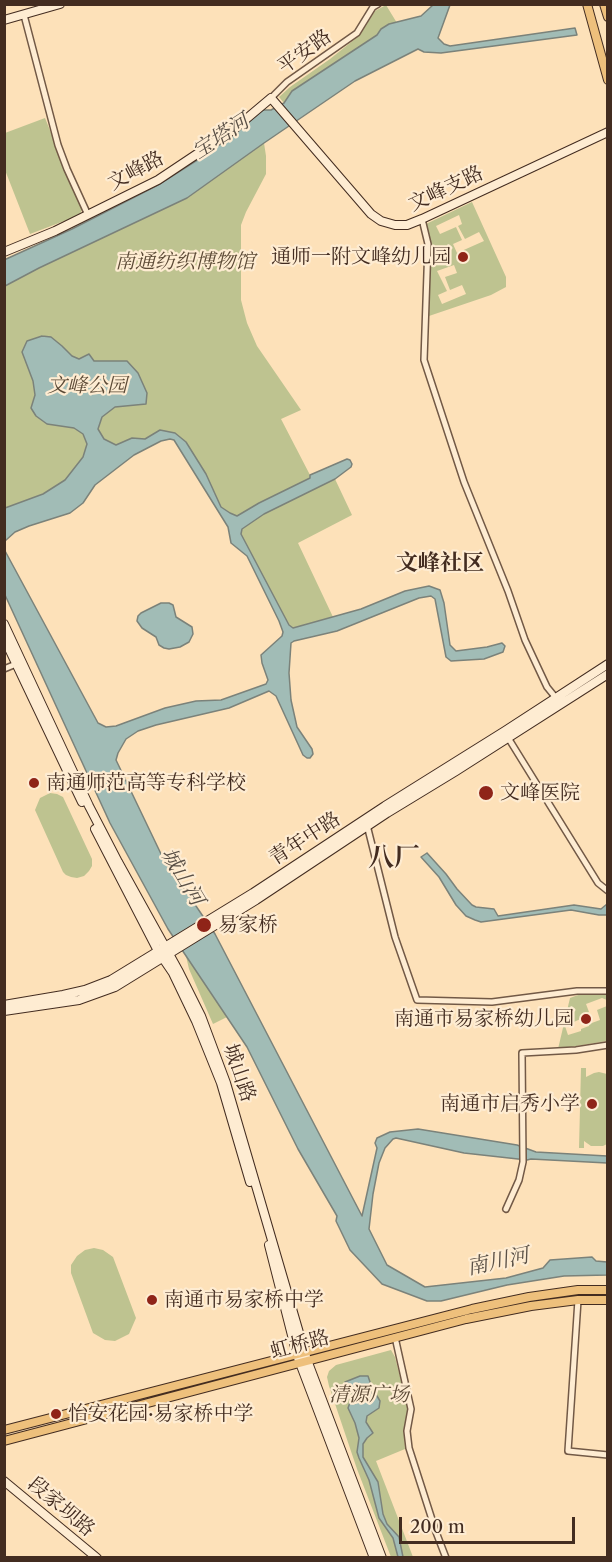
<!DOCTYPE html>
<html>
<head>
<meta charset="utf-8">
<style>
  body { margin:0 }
  #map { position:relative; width:612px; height:1562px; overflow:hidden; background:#fde1b9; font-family:"Libre Caslon Text",serif }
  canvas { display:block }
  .frame { position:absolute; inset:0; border:6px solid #432c20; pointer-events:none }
  .scale { position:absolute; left:399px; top:1517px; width:176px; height:27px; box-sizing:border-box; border:3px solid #432c20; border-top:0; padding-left:8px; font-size:18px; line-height:21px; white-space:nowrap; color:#432c20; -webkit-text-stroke:4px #feecd2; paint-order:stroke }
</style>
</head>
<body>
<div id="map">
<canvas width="612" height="1562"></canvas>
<div class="frame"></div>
<div class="scale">200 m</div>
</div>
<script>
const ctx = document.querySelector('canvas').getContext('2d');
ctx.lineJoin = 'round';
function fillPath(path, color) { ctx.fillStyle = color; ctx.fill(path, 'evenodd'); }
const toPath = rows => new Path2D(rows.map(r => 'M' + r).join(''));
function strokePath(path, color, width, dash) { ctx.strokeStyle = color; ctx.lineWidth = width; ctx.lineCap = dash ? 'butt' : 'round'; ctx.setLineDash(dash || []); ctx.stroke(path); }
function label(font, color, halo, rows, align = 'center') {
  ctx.font = font + ' "Libre Caslon Text","Noto Serif SC",serif'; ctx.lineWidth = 4.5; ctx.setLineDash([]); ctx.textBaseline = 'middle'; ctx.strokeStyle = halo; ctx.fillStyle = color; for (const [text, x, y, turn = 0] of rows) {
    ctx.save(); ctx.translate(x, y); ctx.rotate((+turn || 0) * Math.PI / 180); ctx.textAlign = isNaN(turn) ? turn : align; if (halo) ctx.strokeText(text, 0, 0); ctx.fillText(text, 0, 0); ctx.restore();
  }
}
fillPath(toPath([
  [386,5,397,23,389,24,381,29,377,35,292,91,284,103,279,97,290,87,330,59,360,35,375,11],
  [45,118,82,209,80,215,30,234,5,170,5,133],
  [264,143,266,156,266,174,246,212,241,225,241,300,247,323,257,346,301,410,281,419,310,475,347,459,350,460,352,464,351,467,335,479,352,515,298,543,333,617,293,628,283,632,279,621,247,556,231,543,228,527,174,440,170,439,161,441,134,455,95,485,83,503,70,513,29,526,15,532,5,541,5,286,39,268,187,198],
  [472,202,506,277,506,287,491,295,429,316,430,237,426,224],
  [459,215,462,224,458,226,465,239,479,232,484,241,457,253,453,244,462,240,456,227,440,234,436,226],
  [454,265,457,273,445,277,450,290,462,285,466,294,442,304,438,295,447,291,437,271],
  [50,793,57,794,63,797,92,859,92,866,89,871,84,876,77,878,71,877,66,875,63,872,35,810,40,798],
  [186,956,227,1017,213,1024,189,969],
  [581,994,607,994,607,1000,602,998,586,1004,589,1012,586,1013,587,1016,565,1026,568,1035,581,1031,581,1029,589,1026,589,1024,600,1020,597,1010,607,1006,607,1041,558,1049,570,998],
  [581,1068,586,1068,586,1077,594,1073,599,1072,607,1074,607,1144,603,1146,591,1146,584,1141,584,1148,579,1148],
  [94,1248,103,1250,113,1257,136,1318,129,1334,115,1341,105,1340,93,1333,71,1273,71,1265,77,1256,85,1250],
  [391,1350,395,1357,408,1409,404,1432,405,1449,376,1461,413,1557,391,1557,357,1469,329,1386,327,1377,329,1371,336,1365]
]), '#bec390');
const water = toPath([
  [433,5,450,5,438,38,444,44,450,46,575,28,577,35,441,53,424,52,418,49,355,81,264,143,187,198,39,268,5,286,4,260,72,229,158,185,202,157,229,138,262,110,271,110,284,103,292,91,377,35,381,29,389,24,421,16,433,5],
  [42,336,51,337,62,346,72,356,79,359,89,354,94,361,127,361,138,373,147,393,146,404,115,407,102,417,98,429,104,439,116,445,132,438,145,439,160,430,175,433,186,442,206,474,221,507,230,513,237,516,259,503,310,478,310,475,347,459,350,460,352,464,351,467,335,479,264,514,242,529,241,534,289,625,293,628,361,609,405,591,429,586,440,590,444,603,450,645,456,651,487,647,502,643,505,646,503,652,484,659,451,661,446,657,435,599,431,596,419,598,337,631,294,641,291,643,289,673,291,700,297,727,312,749,313,754,310,758,307,758,303,755,276,696,269,691,229,708,156,725,138,731,126,739,118,753,116,760,162,856,215,934,362,1216,377,1148,375,1143,377,1138,390,1132,418,1129,517,1145,536,1152,607,1156,607,1163,531,1159,527,1160,464,1153,396,1138,393,1139,385,1148,379,1163,373,1194,369,1229,387,1265,425,1287,506,1278,543,1268,550,1260,592,1257,596,1261,607,1262,607,1275,564,1276,507,1285,441,1301,427,1301,382,1284,350,1250,336,1221,337,1216,298,1149,247,1047,168,929,110,823,5,595,4,549,98,723,106,727,116,726,165,708,196,701,221,700,266,684,268,680,262,663,261,655,282,636,283,632,279,621,247,556,231,543,228,527,174,440,170,439,161,441,134,455,95,485,83,503,70,513,29,526,15,532,5,541,5,508,43,494,65,480,83,457,87,444,83,434,74,428,47,424,36,416,31,408,35,395,33,381,22,352,27,341,42,336],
  [161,603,169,603,173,605,176,617,192,627,193,634,189,642,180,647,169,649,164,648,159,645,156,637,142,628,137,621,138,616,141,613,161,603],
  [427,853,446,874,457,889,472,905,476,907,494,909,498,916,574,905,601,909,607,904,607,915,599,915,571,910,481,922,475,920,466,916,456,905,439,877,421,857,427,853],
  [360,1376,368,1376,370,1382,369,1389,372,1394,377,1396,380,1401,379,1408,367,1416,366,1422,373,1433,367,1438,363,1444,363,1457,378,1482,383,1514,387,1524,399,1537,403,1557,398,1557,393,1538,379,1518,369,1480,359,1458,357,1452,359,1438,355,1423,348,1408,353,1394,348,1388,345,1382,360,1376]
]);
fillPath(water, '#a1bcb6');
strokePath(water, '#7b827a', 1.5);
const street = toPath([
  [24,15,58,145,67,169,88,215],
  [271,98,287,82,357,33,373,7,378,4],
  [422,219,428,244,424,360,464,482,508,591,525,640,547,687,556,698],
  [4,669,16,664],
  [507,736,598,883,608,891],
  [367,825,395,937,417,1000,492,1002,577,991,608,991],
  [506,1209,519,1180,523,1162,522,1053,576,1050,608,1045],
  [578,1300,568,1451,608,1455],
  [395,1337,411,1409,407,1431,409,1448,436,1532,446,1558]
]);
const secondary = toPath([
  [4,20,60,4],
  [4,252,55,231,158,180,233,130,271,98,371,214,381,221,395,225,407,225,422,219,608,132],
  [4,624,89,806,118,862,179,972,201,1016,226,1083,307,1360,382,1558],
  [4,638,82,802],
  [95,829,158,951,173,973,196,1021,221,1083,250,1182],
  [4,1005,63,995,85,990,111,980,253,893,385,806,505,731,608,664],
  [4,1011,79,1000,115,987,256,900,387,813,456,771,608,674],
  [269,1245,297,1355,374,1558],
  [4,1481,97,1558]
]);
const primary = toPath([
  [587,4,608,80],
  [604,4,608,17],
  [4,1430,472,1309,529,1297,578,1290,608,1290],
  [4,1441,466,1319,531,1306,578,1300,608,1300]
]);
strokePath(street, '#725946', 8);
strokePath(secondary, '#432c20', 10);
strokePath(primary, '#432c20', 10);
strokePath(street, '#feecd2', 5);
strokePath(secondary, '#feecd2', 8);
strokePath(primary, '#eec07c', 8);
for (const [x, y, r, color] of [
  [463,257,6,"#8f2418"],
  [34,783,6,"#8f2418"],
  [486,793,8,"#8f2418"],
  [204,925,8,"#8f2418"],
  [586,1019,6,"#8f2418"],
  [592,1104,6,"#8f2418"],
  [152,1300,6,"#8f2418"],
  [56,1414,6,"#8f2418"]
]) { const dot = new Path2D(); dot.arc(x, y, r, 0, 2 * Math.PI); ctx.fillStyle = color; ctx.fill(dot); strokePath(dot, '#feecd2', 2); }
label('20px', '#432c20', '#feecd2', [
  ["平安路",305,52,-36],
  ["文峰路",136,171,-28],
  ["文峰支路",446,189,-25],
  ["青年中路",305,839,-33],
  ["城山路",239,1073,71],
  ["虹桥路",300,1345,-15],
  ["段家坝路",61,1507,40]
]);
label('20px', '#432c20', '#feecd2', [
  ["通师一附文峰幼儿园",451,257,"right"],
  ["南通师范高等专科学校",46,783],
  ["文峰医院",500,793],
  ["易家桥",218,925],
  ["南通市易家桥幼儿园",574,1019,"right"],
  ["南通市启秀小学",580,1104,"right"],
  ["南通市易家桥中学",164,1300],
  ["怡安花园·易家桥中学",68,1414]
], 'left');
label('italic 20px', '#5c4a36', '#feecd2', [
  ["南通纺织博物馆",185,262],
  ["文峰公园",87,386],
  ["清源广场",369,1395]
]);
label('italic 21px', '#5a5046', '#feecd2', [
  ["宝塔河",221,137,-33],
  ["城山河",182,877,59],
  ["南川河",498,1262,-12]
]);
label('bold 22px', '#432c20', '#feecd2', [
  ["文峰社区",440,564]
]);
label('bold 26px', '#432c20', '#feecd2', [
  ["八厂",394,858]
]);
</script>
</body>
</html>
